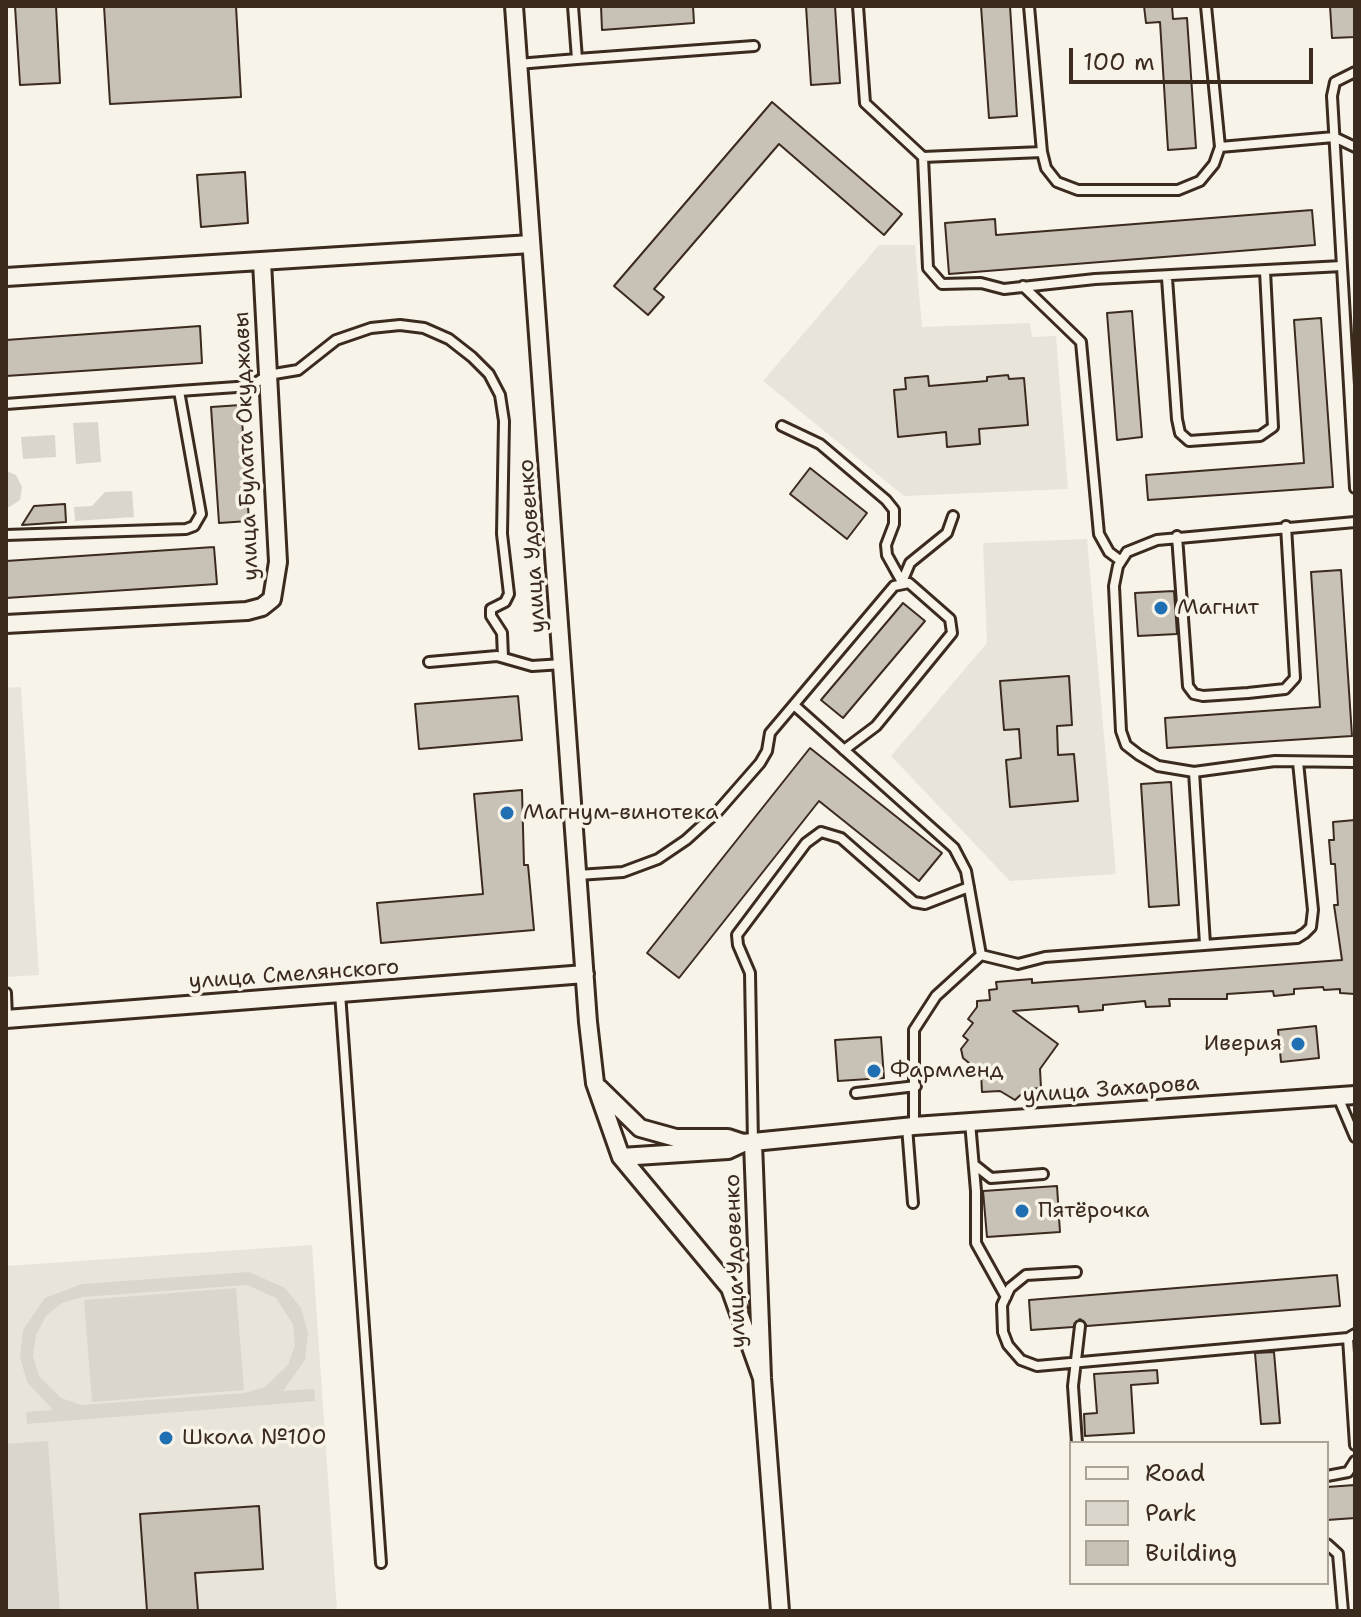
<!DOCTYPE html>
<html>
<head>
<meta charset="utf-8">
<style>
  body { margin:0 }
  #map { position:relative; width:1361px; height:1617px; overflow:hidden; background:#f7f3e8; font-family:"Shantell Sans",sans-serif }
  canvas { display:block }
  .frame { position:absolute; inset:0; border:8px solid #3b2a1e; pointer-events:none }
  .legend { position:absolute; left:1069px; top:1441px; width:260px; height:144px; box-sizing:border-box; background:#f7f3e8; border:2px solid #aca397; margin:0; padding:10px 14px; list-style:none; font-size:24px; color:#3b2a1e }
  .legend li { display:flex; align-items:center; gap:16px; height:40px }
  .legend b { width:40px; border:2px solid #aca397 }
  .scale { position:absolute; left:1069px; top:48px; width:244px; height:36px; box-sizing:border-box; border:4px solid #3b2a1e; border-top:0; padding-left:10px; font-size:24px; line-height:28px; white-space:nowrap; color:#3b2a1e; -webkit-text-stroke:6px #f7f3e8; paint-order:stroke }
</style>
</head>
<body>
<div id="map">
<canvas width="1361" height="1617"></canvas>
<div class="frame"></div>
<ul class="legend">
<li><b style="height:10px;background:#f7f3e8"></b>Road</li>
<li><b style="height:22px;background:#dbd6cb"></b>Park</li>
<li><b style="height:22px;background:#c8c1b6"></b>Building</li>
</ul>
<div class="scale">100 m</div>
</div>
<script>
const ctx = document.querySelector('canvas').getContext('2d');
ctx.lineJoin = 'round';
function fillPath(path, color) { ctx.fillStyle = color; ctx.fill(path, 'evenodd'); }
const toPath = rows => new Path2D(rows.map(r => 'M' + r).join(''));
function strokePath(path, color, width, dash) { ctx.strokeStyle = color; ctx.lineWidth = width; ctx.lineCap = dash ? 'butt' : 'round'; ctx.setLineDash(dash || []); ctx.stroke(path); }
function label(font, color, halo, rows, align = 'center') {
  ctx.font = font + ' "Shantell Sans",sans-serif'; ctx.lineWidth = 7; ctx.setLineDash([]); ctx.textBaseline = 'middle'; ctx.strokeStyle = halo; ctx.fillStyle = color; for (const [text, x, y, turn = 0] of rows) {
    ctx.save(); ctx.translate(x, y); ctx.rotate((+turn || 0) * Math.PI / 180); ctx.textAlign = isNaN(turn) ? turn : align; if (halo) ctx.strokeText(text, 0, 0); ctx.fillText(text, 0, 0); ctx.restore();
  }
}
fillPath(toPath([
  [879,245,915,245,922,327,1030,323,1032,337,1056,336,1068,489,904,496,763,381],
  [1087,539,1116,874,1010,881,891,756,987,643,983,543],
  [21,687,39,975,6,977,6,688],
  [312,1245,337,1611,6,1611,6,1266]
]), '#e9e4d9');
fillPath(toPath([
  [98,422,101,462,76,464,73,423],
  [55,435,56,457,23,459,21,437],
  [6,471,16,475,22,487,20,500,6,509],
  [132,491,134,517,75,521,74,507,92,506,105,492],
  [249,1272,285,1288,301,1308,308,1333,305,1360,283,1391,314,1389,315,1401,27,1424,26,1412,53,1410,27,1382,20,1357,23,1330,45,1298,82,1284],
  [247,1285,276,1298,293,1324,295,1345,288,1365,265,1387,245,1393,81,1405,61,1398,39,1376,33,1356,36,1335,46,1316,62,1303,83,1297],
  [236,1288,244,1390,92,1402,84,1300],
  [48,1441,60,1611,6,1611,6,1444]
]), '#dbd6cb');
const building = toPath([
  [15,6,56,6,60,83,20,85,15,6],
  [104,6,236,6,241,97,110,104,104,6],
  [601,6,693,6,694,23,602,30,601,6],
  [806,6,835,6,840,83,811,85,806,6],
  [981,6,1010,6,1017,116,989,118,981,6],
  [1144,6,1172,6,1173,19,1187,18,1196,148,1168,150,1160,22,1146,23,1144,6],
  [1330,6,1355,6,1355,37,1332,38,1330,6],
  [772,102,902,214,884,235,779,144,654,289,664,297,648,315,614,286,772,102],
  [245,172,248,223,201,227,197,175,245,172],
  [1312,210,1315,245,949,274,945,223,995,219,996,235,1312,210],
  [1132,311,1142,437,1117,440,1107,313,1132,311],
  [1321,318,1333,487,1148,500,1146,475,1304,463,1294,320,1321,318],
  [200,326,202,363,6,376,6,340,200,326],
  [1008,375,1009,379,1024,378,1028,425,979,429,980,444,947,447,946,432,898,437,894,390,906,389,905,378,928,376,929,386,987,381,987,377,1008,375],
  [241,405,249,521,219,523,211,407,241,405],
  [810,468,867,513,847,539,790,494,810,468],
  [65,504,66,522,22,525,34,506,65,504],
  [214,547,217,584,6,598,6,561,214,547],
  [1341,570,1352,736,1167,748,1165,718,1320,707,1311,572,1341,570],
  [1174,591,1177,634,1138,636,1135,593,1174,591],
  [903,603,925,621,843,718,821,700,903,603],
  [1069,676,1072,725,1057,726,1058,755,1074,754,1078,801,1010,807,1006,760,1021,758,1019,729,1004,730,1000,681,1069,676],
  [518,696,522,740,419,749,415,704,518,696],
  [810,748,942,853,919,881,819,801,679,978,647,953,810,748],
  [1171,782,1179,905,1149,907,1141,784,1171,782],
  [522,790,524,865,528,865,534,930,381,943,377,903,483,894,474,794,522,790],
  [1355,820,1355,994,1340,993,1340,989,1324,990,1323,987,1294,989,1294,994,1274,996,1273,991,1227,994,1227,999,1169,999,1170,1006,1146,1007,1145,1001,1103,1005,1103,1010,1079,1012,1078,1006,1013,1011,1058,1044,1040,1069,1041,1088,1027,1089,1015,1100,1000,1091,982,1092,981,1073,963,1058,961,1049,968,1040,963,1036,973,1023,968,1019,977,1007,977,1001,990,1000,989,990,997,989,996,982,1032,979,1032,983,1342,960,1334,905,1338,905,1335,864,1331,864,1329,840,1334,840,1333,822,1355,820],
  [1316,1026,1319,1058,1281,1062,1278,1030,1316,1026],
  [881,1037,884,1078,838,1081,835,1040,881,1037],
  [1057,1186,1060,1232,987,1237,983,1191,1057,1186],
  [1337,1275,1340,1306,1087,1326,1080,1319,1073,1327,1031,1330,1029,1300,1337,1275],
  [1274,1352,1280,1423,1261,1424,1255,1353,1274,1352],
  [1157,1370,1158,1383,1131,1385,1134,1433,1085,1436,1084,1414,1097,1413,1094,1374,1157,1370],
  [1355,1485,1355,1518,1327,1520,1327,1487,1355,1485],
  [259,1506,263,1569,195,1573,198,1611,147,1611,140,1514,259,1506]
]);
fillPath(building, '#c8c1b6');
strokePath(building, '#3b2a1e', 2);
const lane = toPath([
  [858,6,865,103,923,157,1042,152],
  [1029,6,1042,152,1046,168,1057,182,1078,190,1178,190,1200,181,1214,164,1220,147],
  [1206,6,1220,147,1334,137,1355,147],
  [577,59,754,46],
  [518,64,577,59,573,6],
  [1355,72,1335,82,1332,96,1355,488],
  [923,157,928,268,942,284,981,283,1004,289,1095,279,1342,266],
  [1167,278,1177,419,1180,433,1189,441,1260,436,1273,427,1265,271],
  [1023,286,1081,342,1099,534,1109,552,1121,561],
  [179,391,251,386,268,375,298,370,336,340,371,328,400,325,424,328,449,339,472,357,489,374,500,395,504,421,502,534,509,594,505,602,491,609,491,616,502,633,503,657],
  [6,404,179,391,201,514,194,526,186,529,6,535],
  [782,426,820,444,886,500,894,510,894,524,886,545,887,555,902,582],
  [1355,522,1157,540,1127,552,1118,566,1114,586,1121,731,1126,745,1139,755,1158,766,1194,772,1275,761,1355,762],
  [1177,536,1188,686,1194,694,1203,696,1248,693,1285,689,1295,678,1286,526],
  [902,582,910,563,947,533,953,516],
  [429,662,497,656,532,666,563,664],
  [794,705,954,848,966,871,981,955,1018,964,1045,957,1297,938,1305,933,1311,927,1313,910,1298,762],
  [1194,772,1205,944],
  [578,875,623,872,658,859,686,840,718,811,760,763,767,751,770,733,894,586,909,583,950,619,952,633,876,726,844,750],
  [6,993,7,1018],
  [340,993,381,1563],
  [856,1093,916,1086],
  [1338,1097,1355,1137],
  [970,1122,976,1191,976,1243,1006,1297],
  [914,1125,914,1030,936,996,981,955],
  [907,1127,913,1203],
  [753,1143,750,973,738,945,737,935,806,843,821,832,841,838,914,902,925,904,969,887],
  [976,1166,991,1178,1043,1174],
  [1076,1272,1026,1275,1010,1288,1002,1305,1003,1332,1008,1345,1021,1360,1037,1366,1348,1338,1355,1334],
  [1348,1338,1355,1445],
  [1077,1443,1073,1386,1080,1326],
  [1327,1476,1348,1472,1355,1461],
  [1327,1544,1338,1554,1343,1611]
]);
const street = toPath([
  [514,6,588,1022,595,1083,621,1157,730,1288,762,1378],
  [6,277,531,244],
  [6,624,247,611,262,607,272,599,278,562,262,262],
  [6,1019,585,974],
  [599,1088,640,1128,676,1138,728,1138,743,1143,914,1126,1355,1095],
  [753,1143,762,1378,780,1611],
  [621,1157,728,1150,743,1143]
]);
strokePath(lane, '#3b2a1e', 14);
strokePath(street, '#3b2a1e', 22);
strokePath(lane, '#f7f3e8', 8);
strokePath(street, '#f7f3e8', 16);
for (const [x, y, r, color] of [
  [1161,608,8,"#1f6fb2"],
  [507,813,8,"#1f6fb2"],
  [1298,1044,8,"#1f6fb2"],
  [874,1071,8,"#1f6fb2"],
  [1022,1211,8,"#1f6fb2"],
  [166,1438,8,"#1f6fb2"]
]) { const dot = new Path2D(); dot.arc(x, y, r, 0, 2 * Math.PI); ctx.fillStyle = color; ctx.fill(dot); strokePath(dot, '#f7f3e8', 3); }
label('22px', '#3b2a1e', '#f7f3e8', [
  ["улица Булата Окуджавы",247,446,-92],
  ["улица Удовенко",533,546,-94],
  ["улица Смелянского",294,975,-4],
  ["улица Захарова",1111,1090,-4],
  ["улица Удовенко",736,1261,-92]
]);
label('22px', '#3b2a1e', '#f7f3e8', [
  ["Магнит",1177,608],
  ["Магнум-винотека",523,813],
  ["Иверия",1282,1044,"right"],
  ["Фармленд",890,1071],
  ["Пятёрочка",1038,1211],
  ["Школа №100",182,1438]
], 'left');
</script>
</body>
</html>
